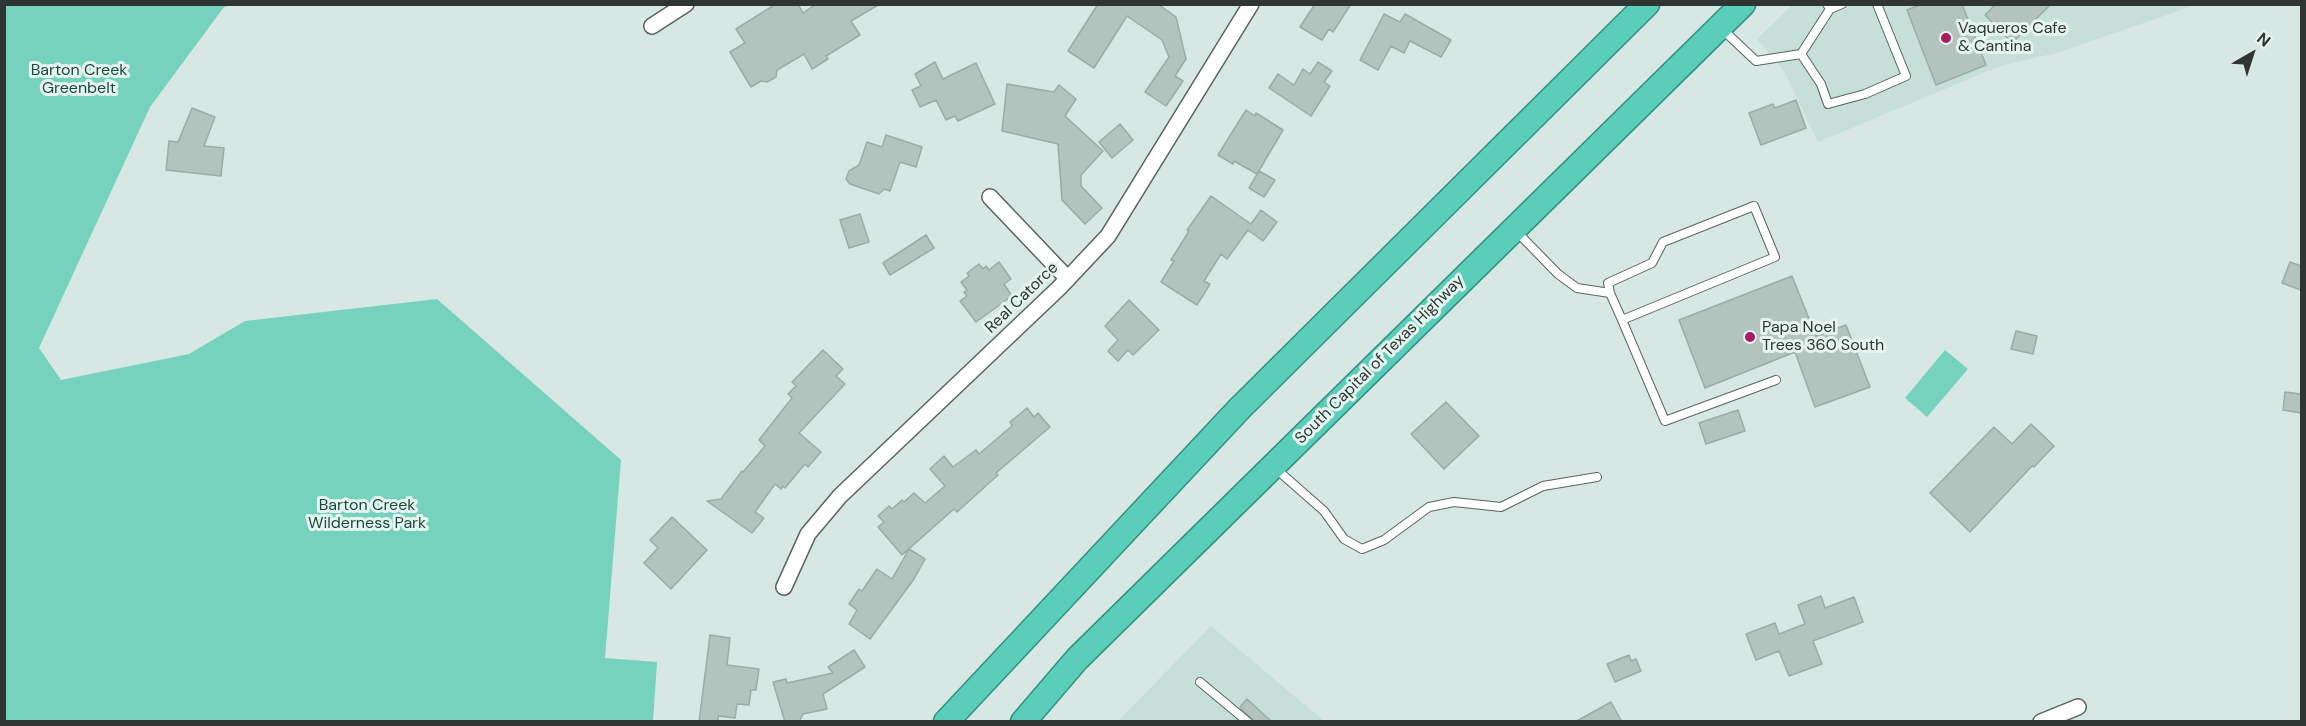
<!DOCTYPE html>
<html>
<head>
<meta charset="utf-8">
<style>
  body { margin:0 }
  #map { position:relative; width:2306px; height:726px; overflow:hidden; background:#d7e7e3; font-family:"DM Sans",sans-serif }
  canvas { display:block }
  .frame { position:absolute; inset:0; border:6px solid #2e3533; pointer-events:none }
  .north { position:absolute; left:2222px; top:24px; width:60px; height:60px; -webkit-text-stroke:4px #e4f5f0; paint-order:stroke; rotate:39deg; font-size:16px; font-weight:700; line-height:24px; text-align:center; color:#2e3533 }
  .north::after { content:''; display:block; margin:auto; width:21px; height:27px; background:#2e3533; clip-path:polygon(50% 0,100% 100%,50% 72%,0 100%) }
</style>
</head>
<body>
<div id="map">
<canvas width="2306" height="726"></canvas>
<div class="frame"></div>
<div class="north">N</div>
</div>
<script>
const ctx = document.querySelector('canvas').getContext('2d');
ctx.lineJoin = 'round';
function fillPath(path, color) { ctx.fillStyle = color; ctx.fill(path, 'evenodd'); }
const toPath = rows => new Path2D(rows.map(r => 'M' + r).join(''));
function strokePath(path, color, width, dash) { ctx.strokeStyle = color; ctx.lineWidth = width; ctx.lineCap = dash ? 'butt' : 'round'; ctx.setLineDash(dash || []); ctx.stroke(path); }
function label(font, color, halo, rows, align = 'center') {
  ctx.font = font + ' "DM Sans",sans-serif'; ctx.lineWidth = 6; ctx.setLineDash([]); ctx.textBaseline = 'middle'; ctx.strokeStyle = halo; ctx.fillStyle = color; for (const [text, x, y, turn = 0] of rows) {
    ctx.save(); ctx.translate(x, y); ctx.rotate((+turn || 0) * Math.PI / 180); ctx.textAlign = isNaN(turn) ? turn : align; if (halo) ctx.strokeText(text, 0, 0); ctx.fillText(text, 0, 0); ctx.restore();
  }
}
fillPath(toPath([
  [1792,5,2192,5,2190,7,2056,53,2000,66,1818,142,1784,71,1757,39],
  [1211,626,1324,721,1117,722]
]), '#c6dfd8');
fillPath(toPath([
  [4,5,233,5,224,7,150,107,39,348,61,380,189,354,245,321,437,299,621,460,605,658,657,662,653,721,5,721],
  [1945,350,1968,369,1927,417,1905,398]
]), '#77d2bd');
const building = toPath([
  [776,4,798,4,803,13,816,4,880,4,851,21,860,35,826,56,828,59,812,69,804,54,777,70,776,77,767,82,761,81,751,87,730,52,745,43,736,29,776,4],
  [1098,4,1158,4,1176,17,1186,59,1175,76,1183,81,1166,106,1145,92,1169,57,1162,40,1127,16,1094,68,1068,51,1098,4],
  [1315,4,1351,4,1333,32,1329,29,1322,40,1300,27,1315,4],
  [1922,4,1962,4,1986,65,1936,85,1907,10,1922,4],
  [1996,4,2051,4,2012,43,1985,15,1996,4],
  [1384,14,1400,22,1405,14,1451,40,1441,57,1410,41,1404,53,1391,46,1378,70,1360,60,1384,14],
  [935,62,943,79,976,63,995,104,958,121,955,116,946,120,936,100,920,107,912,90,921,86,915,74,935,62],
  [1318,62,1332,71,1324,82,1330,86,1311,116,1269,88,1278,74,1294,85,1303,69,1310,74,1318,62],
  [1007,84,1054,92,1059,85,1076,99,1065,116,1103,151,1081,175,1081,186,1102,208,1085,224,1062,200,1058,144,1002,131,1007,84],
  [1796,100,1806,128,1761,145,1749,113,1773,104,1775,108,1796,100],
  [192,108,215,117,204,146,224,148,221,176,166,170,169,141,178,142,192,108],
  [1246,110,1255,116,1256,113,1283,130,1257,174,1234,161,1233,164,1218,155,1246,110],
  [1120,124,1133,140,1112,158,1099,142,1120,124],
  [886,135,922,147,916,167,900,162,890,191,884,189,879,194,850,184,846,179,849,171,859,165,867,142,882,147,886,135],
  [1259,171,1275,180,1264,197,1249,188,1259,171],
  [1211,196,1251,224,1261,210,1277,222,1263,241,1248,230,1227,259,1221,254,1204,281,1210,284,1197,305,1161,282,1174,261,1171,260,1189,231,1187,230,1211,196],
  [860,214,869,242,849,248,840,220,860,214],
  [926,235,934,248,890,275,883,263,926,235],
  [999,262,1011,279,1004,284,1012,296,976,322,960,301,967,296,964,292,967,290,961,282,969,276,967,273,979,264,983,269,986,266,989,270,999,262],
  [2290,262,2301,266,2301,290,2282,283,2290,262],
  [1792,276,1816,336,1846,325,1870,387,1815,407,1795,352,1705,388,1679,320,1792,276],
  [1129,300,1159,330,1133,355,1128,350,1118,361,1108,351,1118,340,1105,326,1129,300],
  [2016,331,2037,336,2033,354,2011,349,2016,331],
  [823,350,843,369,836,376,845,384,799,433,821,452,808,467,805,464,785,488,783,486,781,489,775,484,755,512,764,518,752,533,707,501,721,499,742,471,743,472,765,446,759,440,792,398,788,394,796,386,792,382,823,350],
  [2285,392,2301,394,2301,413,2283,410,2285,392],
  [1446,402,1479,436,1444,469,1411,434,1446,402],
  [1027,408,1034,417,1038,413,1050,427,996,473,998,475,957,512,954,509,902,555,878,527,884,522,878,516,889,506,892,509,902,500,904,502,914,493,925,503,945,486,930,469,944,456,953,467,976,450,979,454,1012,426,1010,422,1027,408],
  [1738,410,1745,431,1706,444,1699,423,1738,410],
  [2031,424,2054,446,2034,467,2032,466,1970,532,1930,493,1994,427,2012,444,2031,424],
  [672,517,707,550,671,589,644,563,658,548,650,540,672,517],
  [909,549,925,559,914,579,870,639,849,624,857,610,849,604,859,589,862,591,877,569,892,579,909,549],
  [1821,596,1825,608,1854,597,1863,622,1813,641,1822,664,1789,676,1779,651,1756,660,1746,634,1775,623,1779,634,1805,624,1798,605,1821,596],
  [710,635,730,638,727,665,759,669,756,690,751,690,749,705,737,704,735,718,718,716,718,722,699,722,710,635],
  [854,650,865,667,823,694,827,709,803,714,799,722,785,722,773,682,786,679,787,683,833,673,828,667,854,650],
  [1629,655,1631,661,1636,659,1641,671,1615,682,1607,664,1629,655],
  [1247,699,1272,722,1254,722,1240,707,1247,699],
  [1611,702,1622,722,1575,722,1611,702]
]);
fillPath(building, '#b3c3be');
strokePath(building, '#9baba7', 1.5);
const service = toPath([
  [1830,9,1842,4],
  [1721,28,1756,61,1801,54,1821,84,1828,104,1865,94,1906,76,1877,4],
  [1801,54,1830,9,1827,4],
  [1517,232,1558,274,1577,288,1610,293,1622,320,1775,257,1754,206,1663,242,1652,263,1608,283,1610,293],
  [1622,320,1665,421,1776,380],
  [1275,468,1324,511,1344,539,1362,549,1384,540,1429,507,1454,502,1501,507,1543,486,1597,477],
  [1200,682,1248,722]
]);
const minor = toPath([
  [652,26,686,4],
  [990,197,1068,279],
  [784,587,808,534,840,496,1059,288,1108,236,1251,4],
  [2041,722,2078,707]
]);
const trunk = toPath([
  [946,722,1240,408,1647,4],
  [1023,722,1077,659,1743,4]
]);
strokePath(service, '#576561', 10);
strokePath(minor, '#576561', 18);
strokePath(trunk, '#31917f', 27);
strokePath(service, '#fff', 8);
strokePath(minor, '#fff', 15);
strokePath(trunk, '#5bceba', 24);
for (const [x, y, r, color] of [
  [1946,38,6,"#a71c60"],
  [1750,337,6,"#a71c60"]
]) { const dot = new Path2D(); dot.arc(x, y, r, 0, 2 * Math.PI); ctx.fillStyle = color; ctx.fill(dot); strokePath(dot, '#e4f5f0', 2); }
label('16px', '#2e3533', '#e4f5f0', [
  ["Vaqueros Cafe",1958,29],
  ["& Cantina",1958,47],
  ["Papa Noel",1762,328],
  ["Trees 360 South",1762,346]
], 'left');
label('16px', '#1d483f', '#e4f5f0', [
  ["Barton Creek",79,71],
  ["Greenbelt",79,89],
  ["Barton Creek",367,506],
  ["Wilderness Park",367,524]
]);
label('16px', '#2e3533', '#e4f5f0', [
  ["Real Catorce",1022,298,-44],
  ["South Capital of Texas Highway",1380,360,-45]
]);
</script>
</body>
</html>
